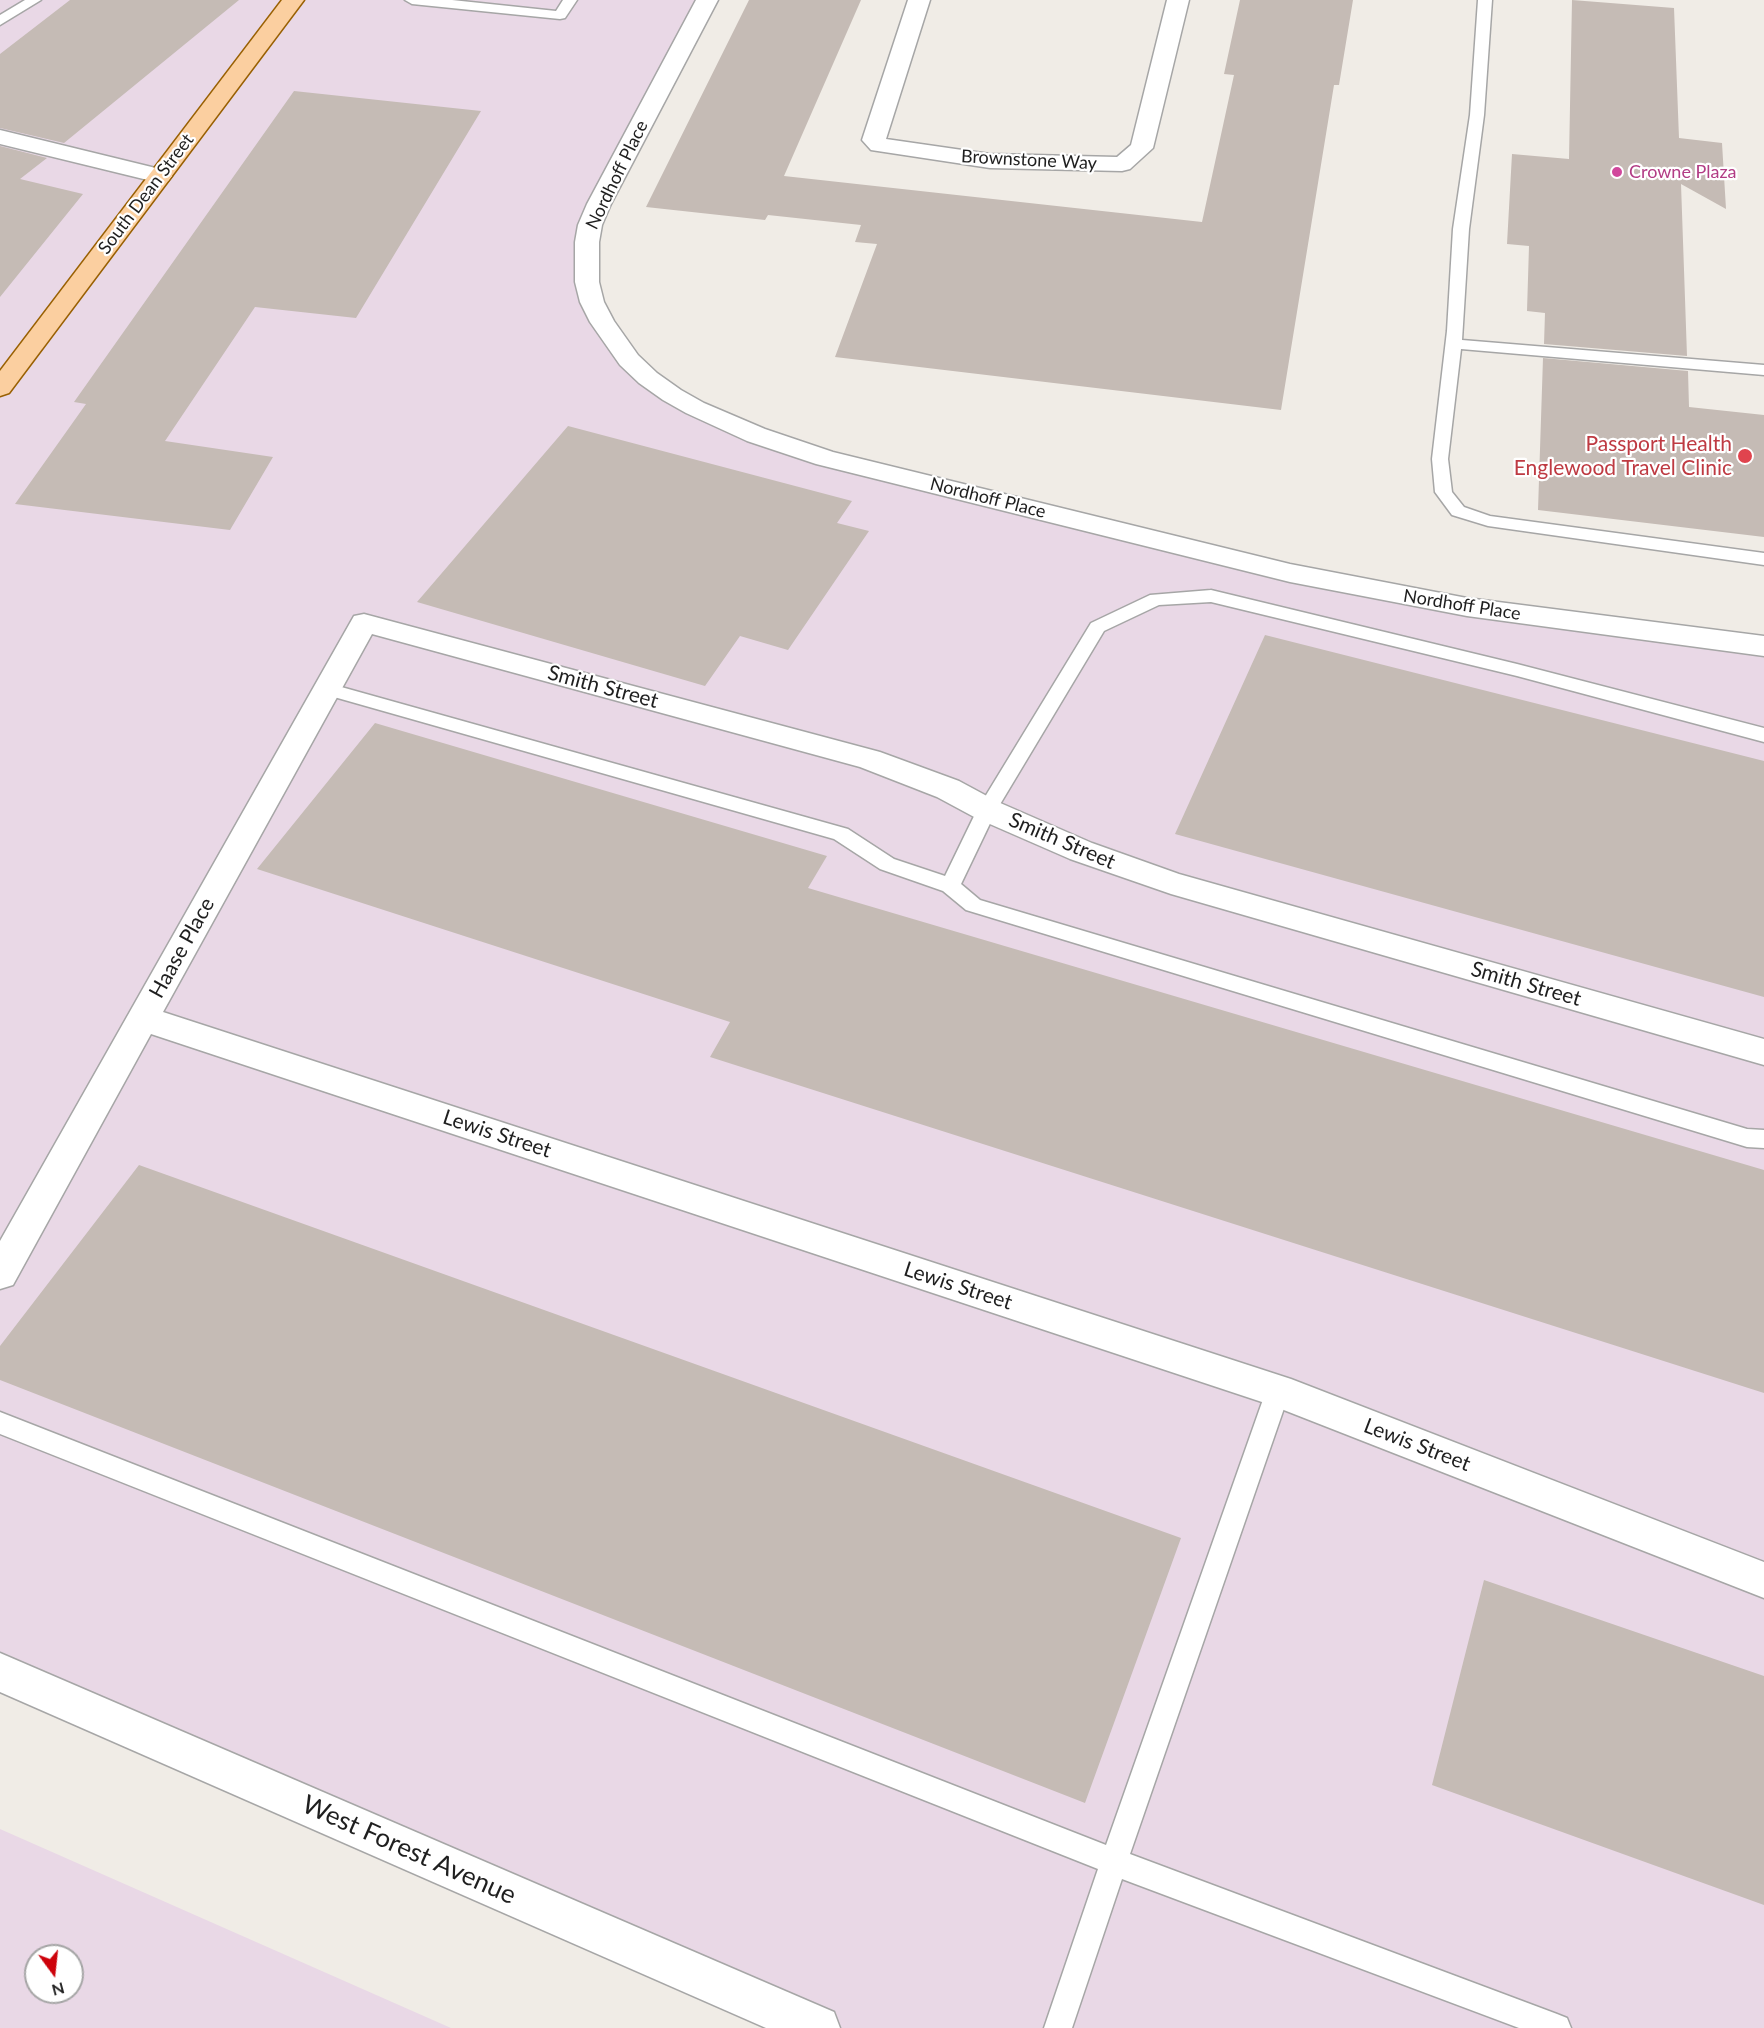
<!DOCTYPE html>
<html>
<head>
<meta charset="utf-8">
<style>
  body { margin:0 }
  #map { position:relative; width:1764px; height:2028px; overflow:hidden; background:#f0ece6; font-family:Lato,sans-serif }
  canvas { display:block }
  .north { position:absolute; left:24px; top:1944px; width:60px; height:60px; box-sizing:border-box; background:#fff; border:2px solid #a5a5a5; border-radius:50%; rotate:165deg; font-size:16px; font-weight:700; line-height:24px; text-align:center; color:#1f1f1f }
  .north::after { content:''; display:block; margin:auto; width:21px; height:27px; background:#cd020b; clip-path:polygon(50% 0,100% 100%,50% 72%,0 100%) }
</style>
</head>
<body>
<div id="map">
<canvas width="1764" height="2028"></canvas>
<div class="north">N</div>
</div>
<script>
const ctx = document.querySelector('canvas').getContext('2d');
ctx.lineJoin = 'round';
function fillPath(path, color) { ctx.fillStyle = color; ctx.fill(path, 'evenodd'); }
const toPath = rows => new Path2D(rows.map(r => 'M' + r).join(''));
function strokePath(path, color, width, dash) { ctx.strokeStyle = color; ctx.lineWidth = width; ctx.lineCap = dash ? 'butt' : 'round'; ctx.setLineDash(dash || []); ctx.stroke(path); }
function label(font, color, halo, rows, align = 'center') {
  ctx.font = font + ' Lato,sans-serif'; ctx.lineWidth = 4.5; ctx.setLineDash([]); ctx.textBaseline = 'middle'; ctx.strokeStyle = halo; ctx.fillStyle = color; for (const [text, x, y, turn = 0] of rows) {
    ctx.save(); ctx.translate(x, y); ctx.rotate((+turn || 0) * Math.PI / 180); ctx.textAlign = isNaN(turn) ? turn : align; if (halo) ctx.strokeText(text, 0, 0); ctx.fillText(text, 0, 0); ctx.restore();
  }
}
fillPath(toPath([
  [0,0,707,0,599,204,585,261,629,360,756,435,1290,573,1764,646,1764,2028,818,2028,0,1672],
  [0,1829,451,2028,0,2028],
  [36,1956,72,1956,72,1992,36,1992]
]), '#e9d8e6');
fillPath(toPath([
  [70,0,239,0,64,143,0,128,0,54],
  [749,0,861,0,784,176,1202,222,1234,75,1224,74,1240,0,1353,0,1339,85,1334,85,1281,410,835,357,877,244,855,242,861,225,768,215,765,220,646,207],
  [1572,0,1674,8,1679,138,1722,143,1726,209,1681,184,1687,356,1544,344,1545,313,1527,311,1529,246,1507,244,1512,154,1569,159],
  [294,91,481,111,356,318,255,307,165,441,273,457,230,530,15,504,86,404,74,402],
  [0,146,47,158,20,179,83,194,0,297],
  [1543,358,1688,371,1689,407,1764,415,1764,537,1538,510],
  [568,426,852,501,837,523,869,531,788,650,740,636,705,686,417,602],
  [1265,635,1764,761,1764,997,1175,834],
  [375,723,827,856,808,888,1764,1170,1764,1393,710,1057,730,1022,257,869],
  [139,1165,1181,1538,1085,1803,0,1380,0,1346],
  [1484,1580,1764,1676,1764,1905,1432,1785]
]), '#c5bbb5');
const service = toPath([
  [25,0,41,0,0,25,0,15,25,0],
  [405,0,452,0,556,11,563,0,577,0,565,18,560,19,412,4,405,0],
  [1478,0,1492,0,1484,115,1469,229,1462,340,1764,365,1764,375,1461,349,1448,459,1452,492,1464,507,1490,516,1764,553,1764,565,1488,526,1452,515,1435,492,1432,459,1447,331,1453,229,1470,115,1478,0],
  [1211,590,1517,664,1764,728,1764,742,1517,676,1211,602,1159,605,1104,631,996,811,961,884,980,900,1747,1129,1764,1130,1764,1148,1747,1147,966,910,943,891,880,869,834,839,320,693,318,689,320,685,327,683,848,829,894,859,945,876,977,810,1091,623,1150,595,1211,590],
  [1278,1381,1286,1384,1290,1391,1130,1854,1557,2014,1567,2018,1571,2028,1519,2028,1122,1879,1072,2028,1044,2028,1098,1869,0,1434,0,1412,1106,1845,1266,1391,1270,1384,1278,1381]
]);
const minor = toPath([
  [696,0,718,0,611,204,602,225,599,242,599,282,604,302,614,321,638,355,657,373,681,390,704,403,765,429,833,452,1290,564,1467,598,1764,636,1764,656,1467,616,1290,582,816,464,747,441,686,413,663,400,639,383,620,365,590,322,580,302,575,282,575,242,578,225,587,204,696,0],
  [908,0,930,0,886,139,990,154,1117,157,1131,145,1167,0,1189,0,1153,148,1130,169,1122,171,990,168,871,150,862,140,908,0],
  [0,130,168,171,172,176,168,181,160,183,0,144,0,130],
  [364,614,880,752,959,781,998,802,1092,843,1179,874,1764,1039,1764,1065,1171,894,1070,859,976,818,937,797,860,767,372,634,163,1012,1291,1379,1764,1562,1764,1598,1271,1405,151,1034,13,1285,0,1289,0,1241,350,623,354,616,364,614]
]);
const tertiary = toPath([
  [0,1653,834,2012,840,2028,766,2028,0,1692,0,1653]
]);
const primary = toPath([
  [282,0,304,0,9,393,0,396,0,371,282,0]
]);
strokePath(service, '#a6a6a6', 3);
strokePath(minor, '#a6a6a6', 3);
strokePath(tertiary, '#a6a6a6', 3);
strokePath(primary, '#996002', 3);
fillPath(service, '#fff');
fillPath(minor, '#fff');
fillPath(tertiary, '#fff');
fillPath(primary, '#fbcfa0');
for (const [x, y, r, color] of [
  [1617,172,6,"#d1479c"],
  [1745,456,8,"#e0444e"]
]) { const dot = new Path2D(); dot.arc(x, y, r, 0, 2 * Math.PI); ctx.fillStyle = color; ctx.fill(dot); strokePath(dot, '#fff', 2); }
label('18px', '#1f1f1f', '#fff', [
  ["Brownstone Way",1029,160,3],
  ["Nordhoff Place",617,175,-64],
  ["South Dean Street",146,194,-53],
  ["Nordhoff Place",988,498,14],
  ["Nordhoff Place",1462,605,9]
]);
label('18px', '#b23c85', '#fff', [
  ["Crowne Plaza",1629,172]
], 'left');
label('21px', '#be3a42', '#fff', [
  ["Passport Health",1732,444],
  ["Englewood Travel Clinic",1732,468]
], 'right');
label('21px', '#1f1f1f', '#fff', [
  ["Smith Street",603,687,15],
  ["Smith Street",1062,841,23],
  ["Haase Place",182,948,-61],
  ["Smith Street",1526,984,16],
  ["Lewis Street",497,1134,18],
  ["Lewis Street",958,1286,18],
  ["Lewis Street",1417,1445,21]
]);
label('26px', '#1f1f1f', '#fff', [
  ["West Forest Avenue",409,1850,24]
]);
</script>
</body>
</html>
